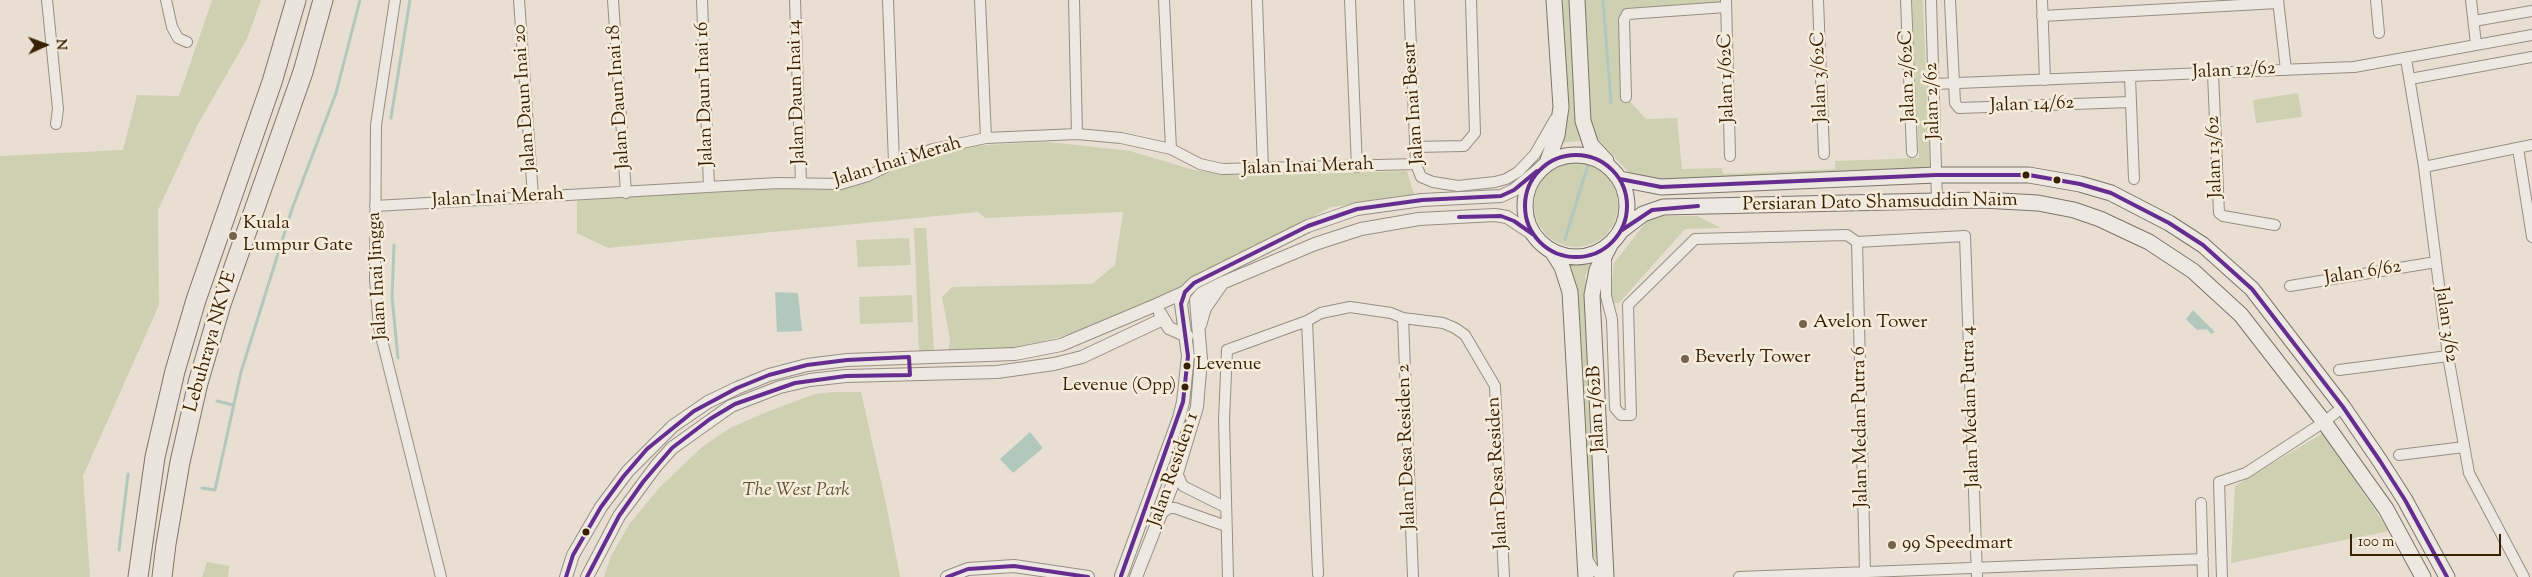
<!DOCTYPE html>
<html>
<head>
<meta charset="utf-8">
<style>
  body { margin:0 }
  #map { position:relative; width:2532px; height:577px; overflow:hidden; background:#e8dfd2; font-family:"Sorts Mill Goudy",serif }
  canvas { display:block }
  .north { position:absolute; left:20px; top:20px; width:50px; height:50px; -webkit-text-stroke:4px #f6ecdc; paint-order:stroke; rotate:88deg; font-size:14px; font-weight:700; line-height:20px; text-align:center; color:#382002 }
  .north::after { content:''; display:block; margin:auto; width:18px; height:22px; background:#382002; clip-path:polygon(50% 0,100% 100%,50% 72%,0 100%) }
  .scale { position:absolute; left:2350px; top:534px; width:151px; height:22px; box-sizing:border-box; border:2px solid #382002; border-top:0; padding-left:6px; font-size:15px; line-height:18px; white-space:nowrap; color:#382002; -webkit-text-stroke:4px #f6ecdc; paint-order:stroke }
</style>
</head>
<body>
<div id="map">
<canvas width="2532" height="577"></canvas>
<div class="north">N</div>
<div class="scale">100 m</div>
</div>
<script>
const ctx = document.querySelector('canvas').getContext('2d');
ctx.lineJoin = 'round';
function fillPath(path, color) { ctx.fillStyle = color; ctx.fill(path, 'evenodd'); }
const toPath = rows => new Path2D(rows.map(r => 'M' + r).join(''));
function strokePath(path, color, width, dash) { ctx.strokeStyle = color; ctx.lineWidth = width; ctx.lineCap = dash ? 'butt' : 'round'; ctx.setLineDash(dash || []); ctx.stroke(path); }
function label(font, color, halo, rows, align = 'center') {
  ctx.font = font + ' "Sorts Mill Goudy",serif'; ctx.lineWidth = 5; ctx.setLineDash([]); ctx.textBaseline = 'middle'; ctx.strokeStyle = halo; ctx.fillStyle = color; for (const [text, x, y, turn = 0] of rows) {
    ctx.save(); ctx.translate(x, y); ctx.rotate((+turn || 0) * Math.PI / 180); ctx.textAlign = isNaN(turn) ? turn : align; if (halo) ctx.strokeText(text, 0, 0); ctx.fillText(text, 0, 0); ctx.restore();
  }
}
fillPath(toPath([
  [212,0,261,0,247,39,198,124,158,210,159,305,83,476,90,577,0,577,0,156,123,150,137,95,179,96],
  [1560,0,1570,0,1576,127,1582,141,1560,143,1567,126],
  [1583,0,1725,0,1726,7,1623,12,1626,97,1646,119,1677,118,1682,169,1722,168,1723,174,1835,169,1835,161,1919,158,1912,0,1923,0,1930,170,1652,184,1633,177,1591,132],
  [2298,93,2302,117,2256,123,2253,100],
  [1049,142,1130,151,1194,170,1244,176,1407,171,1415,198,1331,207,1155,302,1073,333,1020,348,919,354,914,228,926,228,934,351,948,352,950,340,942,297,952,287,1092,284,1115,265,1123,212,985,218,978,212,608,248,577,233,577,200,793,186,836,190,964,146],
  '1534 205a42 42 0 1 1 84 0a42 42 0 1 1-84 0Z',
  [1659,216,1697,216,1721,228,1685,229,1619,303,1614,303,1611,292,1614,263,1646,222],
  [909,238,911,265,858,267,856,240],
  [1592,261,1585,276,1600,566,1591,552,1576,285,1568,262],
  [912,295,913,322,860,324,859,297],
  [833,392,861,392,887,508,900,577,604,577,611,556,630,523,660,487,702,447,730,428,769,411,815,394],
  [2323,433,2389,531,2231,563,2235,486],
  [207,562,229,566,228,577,202,577]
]), '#ced0b2');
fillPath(toPath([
  [775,292,798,293,802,331,777,332],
  [2193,310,2215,332,2211,334,2207,329,2197,330,2186,319],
  [1030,432,1043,448,1013,473,1000,459]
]), '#b2c8bc');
strokePath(toPath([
  [1603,0,1611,103],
  [391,118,410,0],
  [1565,239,1588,165],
  [394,245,392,297,398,358],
  [217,401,233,405],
  [202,488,215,490,241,372,292,209,336,93,360,0],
  [119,550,128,474]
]), '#b2c8bc', 3);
const minor = toPath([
  [47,0,58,109,56,124],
  [166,0,172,27,178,38,187,42],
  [395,0,376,125,375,279,379,328,441,577],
  [519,0,533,196],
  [613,0,626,193],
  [702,0,709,187],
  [795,0,801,183],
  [888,0,894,163],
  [980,0,986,138],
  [1074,0,1077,134],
  [1164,0,1171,149],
  [1257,0,1263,169],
  [1350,0,1357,167],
  [1409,0,1416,164,1421,177,1433,182,1458,186,1495,182,1506,179,1518,172,1535,154,1555,119],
  [1818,0,1824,154],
  [1906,0,1912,152],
  [1931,0,1937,201],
  [1950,0,1955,103,1959,108,2131,102],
  [2042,0,2045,80],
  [2278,0,2286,70],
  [2376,0,2379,33],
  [2471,0,2476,44],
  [1726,1,1730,156],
  [2042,16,2278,3],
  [2474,21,2532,11],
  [2406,59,2424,167,2448,356,2469,473,2524,577],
  [2213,74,2219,213,2223,216,2275,225],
  [2130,77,2134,179],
  [2410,79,2532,57],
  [1933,84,2354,67,2532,35],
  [1626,97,1624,20,1627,14,1726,7],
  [1415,147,1464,146,1475,133,1471,0],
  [2518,148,2532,237],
  [2424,167,2532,145],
  [375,206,778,183,841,184,868,176,894,163,933,149,986,138,1077,134,1121,138,1171,149,1200,164,1222,169,1416,164],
  [1857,242,1965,236,1977,577],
  [1857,242,1865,571],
  [1606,258,1606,296,1612,319,1615,408,1621,415,1631,415,1628,305,1695,239,1847,235,1857,242],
  [2290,286,2436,262],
  [1403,318,1413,577],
  [1307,321,1318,574],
  [2339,370,2448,356],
  [2399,455,2464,447],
  [1177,473,1183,486,1225,507],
  [2201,503,2203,577],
  [1161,514,1169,508,1175,508,1226,526],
  [1586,557,1593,569,1603,577],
  [1228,577,1224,420,1227,350,1307,321,1321,313,1350,307,1391,313,1403,318,1443,323,1455,328,1465,335,1495,386,1504,577],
  [1739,577,2203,559],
  [2222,577,2219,482,2246,473,2324,422,2343,407]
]);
const tertiary = toPath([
  [1196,300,1202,293,1222,283,1315,244,1361,229,1419,219,1495,215,1507,217,1534,235],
  [1160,313,1169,328,1187,336],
  [1200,325,1205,308,1221,285],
  [1121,576,1179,418,1183,402,1188,356,1181,304,1185,292],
  [566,577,573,555,601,507,628,471,673,426,708,402,737,388,769,375,807,365,847,360,1015,354,1061,345,1156,305,1185,292,1194,283,1308,226,1357,209,1422,200,1501,196,1514,190,1537,171],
  [587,577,619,516,656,466,672,448,731,406,780,387,810,380,846,376,997,372,1054,364,1082,357,1163,319],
  [947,577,968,569,1014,566,1088,577],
  [1136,577,1177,473,1197,407,1201,359,1196,300]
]);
const secondary = toPath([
  [1577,0,1583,121,1591,145,1606,161],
  '1525 206a51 51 0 1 1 102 0a51 51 0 1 1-102 0Z',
  [1547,163,1557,135,1561,107,1554,0],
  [1620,179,1661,187,1936,175,2029,175,2080,184,2111,193,2169,223,2203,245,2252,289,2343,407,2380,461,2405,500,2447,577],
  [1622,230,1643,214,1663,207,1982,200,2038,203,2074,210,2100,219,2149,242,2193,271,2241,315,2324,422,2386,509,2423,577],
  [1552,251,1562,267,1570,292,1586,577],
  [1606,577,1592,295,1597,270,1610,245]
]);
const motorway = toPath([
  [138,577,155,457,175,371,196,300,272,82,296,0],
  [162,577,166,544,180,462,198,383,221,304,303,72,323,0]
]);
strokePath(minor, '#988f84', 12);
strokePath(tertiary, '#988f84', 14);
strokePath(secondary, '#7d756a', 17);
strokePath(motorway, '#7d756a', 21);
strokePath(minor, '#ede8e1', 10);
strokePath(tertiary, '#ede8e1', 12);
strokePath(secondary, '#ede8e1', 15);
strokePath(motorway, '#eae4dc', 19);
strokePath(toPath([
  '1525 206a51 51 0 1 1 102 0a51 51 0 1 1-102 0Z',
  [1620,179,1661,187,1936,175,2029,175,2080,184,2111,193,2169,223,2203,245,2252,289,2343,407,2380,461,2405,500,2447,577],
  [1459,217,1501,216,1514,221,1534,235],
  [1622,230,1652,210,1698,206],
  [1121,576,1183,402,1188,356,1181,304,1185,292,1194,283,1308,226,1357,209,1422,200,1501,196,1514,190,1537,171],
  [566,577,573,555,601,507,623,477,647,449,694,411,737,388,769,375,807,365,847,360,909,357,910,375,846,376,795,383,735,404,710,419,672,448,643,482,619,516,587,577],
  [947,577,968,569,1014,566,1088,577]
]), '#662d91', 4);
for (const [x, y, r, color] of [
  [2026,175,4.5,"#382002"],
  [2057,180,4.5,"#382002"],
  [233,236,5,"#76634b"],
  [1803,324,5,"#76634b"],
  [1685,359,5,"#76634b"],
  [1187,366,4.5,"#382002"],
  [1185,387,4.5,"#382002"],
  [586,532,4.5,"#382002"],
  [1892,545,5,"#76634b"]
]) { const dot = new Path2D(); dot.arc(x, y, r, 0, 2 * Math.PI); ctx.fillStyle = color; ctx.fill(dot); strokePath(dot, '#f6ecdc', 2); }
label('18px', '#382002', '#f6ecdc', [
  ["Levenue",1196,366],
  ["Levenue (Opp)",1176,387,"right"]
], 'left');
label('19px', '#382002', '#f6ecdc', [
  ["Jalan 12/62",2234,72,-3],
  ["Jalan 2/62C",1909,76,-92],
  ["Jalan 3/62C",1821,77,-92],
  ["Jalan 1/62C",1728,78,-92],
  ["Jalan Daun Inai 14",798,92,-92],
  ["Jalan Daun Inai 16",706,94,-92],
  ["Jalan Daun Inai 18",620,97,-94],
  ["Jalan Daun Inai 20",526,98,-94],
  ["Jalan 2/62",1934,101,-92],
  ["Jalan Inai Besar",1415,103,-94],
  ["Jalan 14/62",2032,106,-2],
  ["Jalan 13/62",2216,157,-92],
  ["Jalan Inai Merah",898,163,-17],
  ["Jalan Inai Merah",1308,168,-2],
  ["Jalan Inai Merah",498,199,-3],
  ["Persiaran Dato Shamsuddin Naim",1880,204,-1],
  ["Jalan 6/62",2363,274,-9],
  ["Jalan Inai Jingga",379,276,-93],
  ["Jalan 3/62",2445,325,82],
  ["Lebuhraya NKVE",212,342,-74],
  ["Jalan Medan Putra 4",1972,407,-92],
  ["Jalan 1/62B",1598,409,-93],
  ["Jalan Medan Putra 6",1862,427,-91],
  ["Jalan Desa Residen 2",1408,447,-92],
  ["Jalan Residen 1",1175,470,-71],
  ["Jalan Desa Residen",1499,473,-93]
]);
label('19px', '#382002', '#f6ecdc', [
  ["Kuala",243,225],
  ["Lumpur Gate",243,247],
  ["Avelon Tower",1813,324],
  ["Beverly Tower",1695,359],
  ["99 Speedmart",1902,545]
], 'left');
label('italic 19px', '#5e512f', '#f6ecdc', [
  ["The West Park",796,492]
]);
</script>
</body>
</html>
